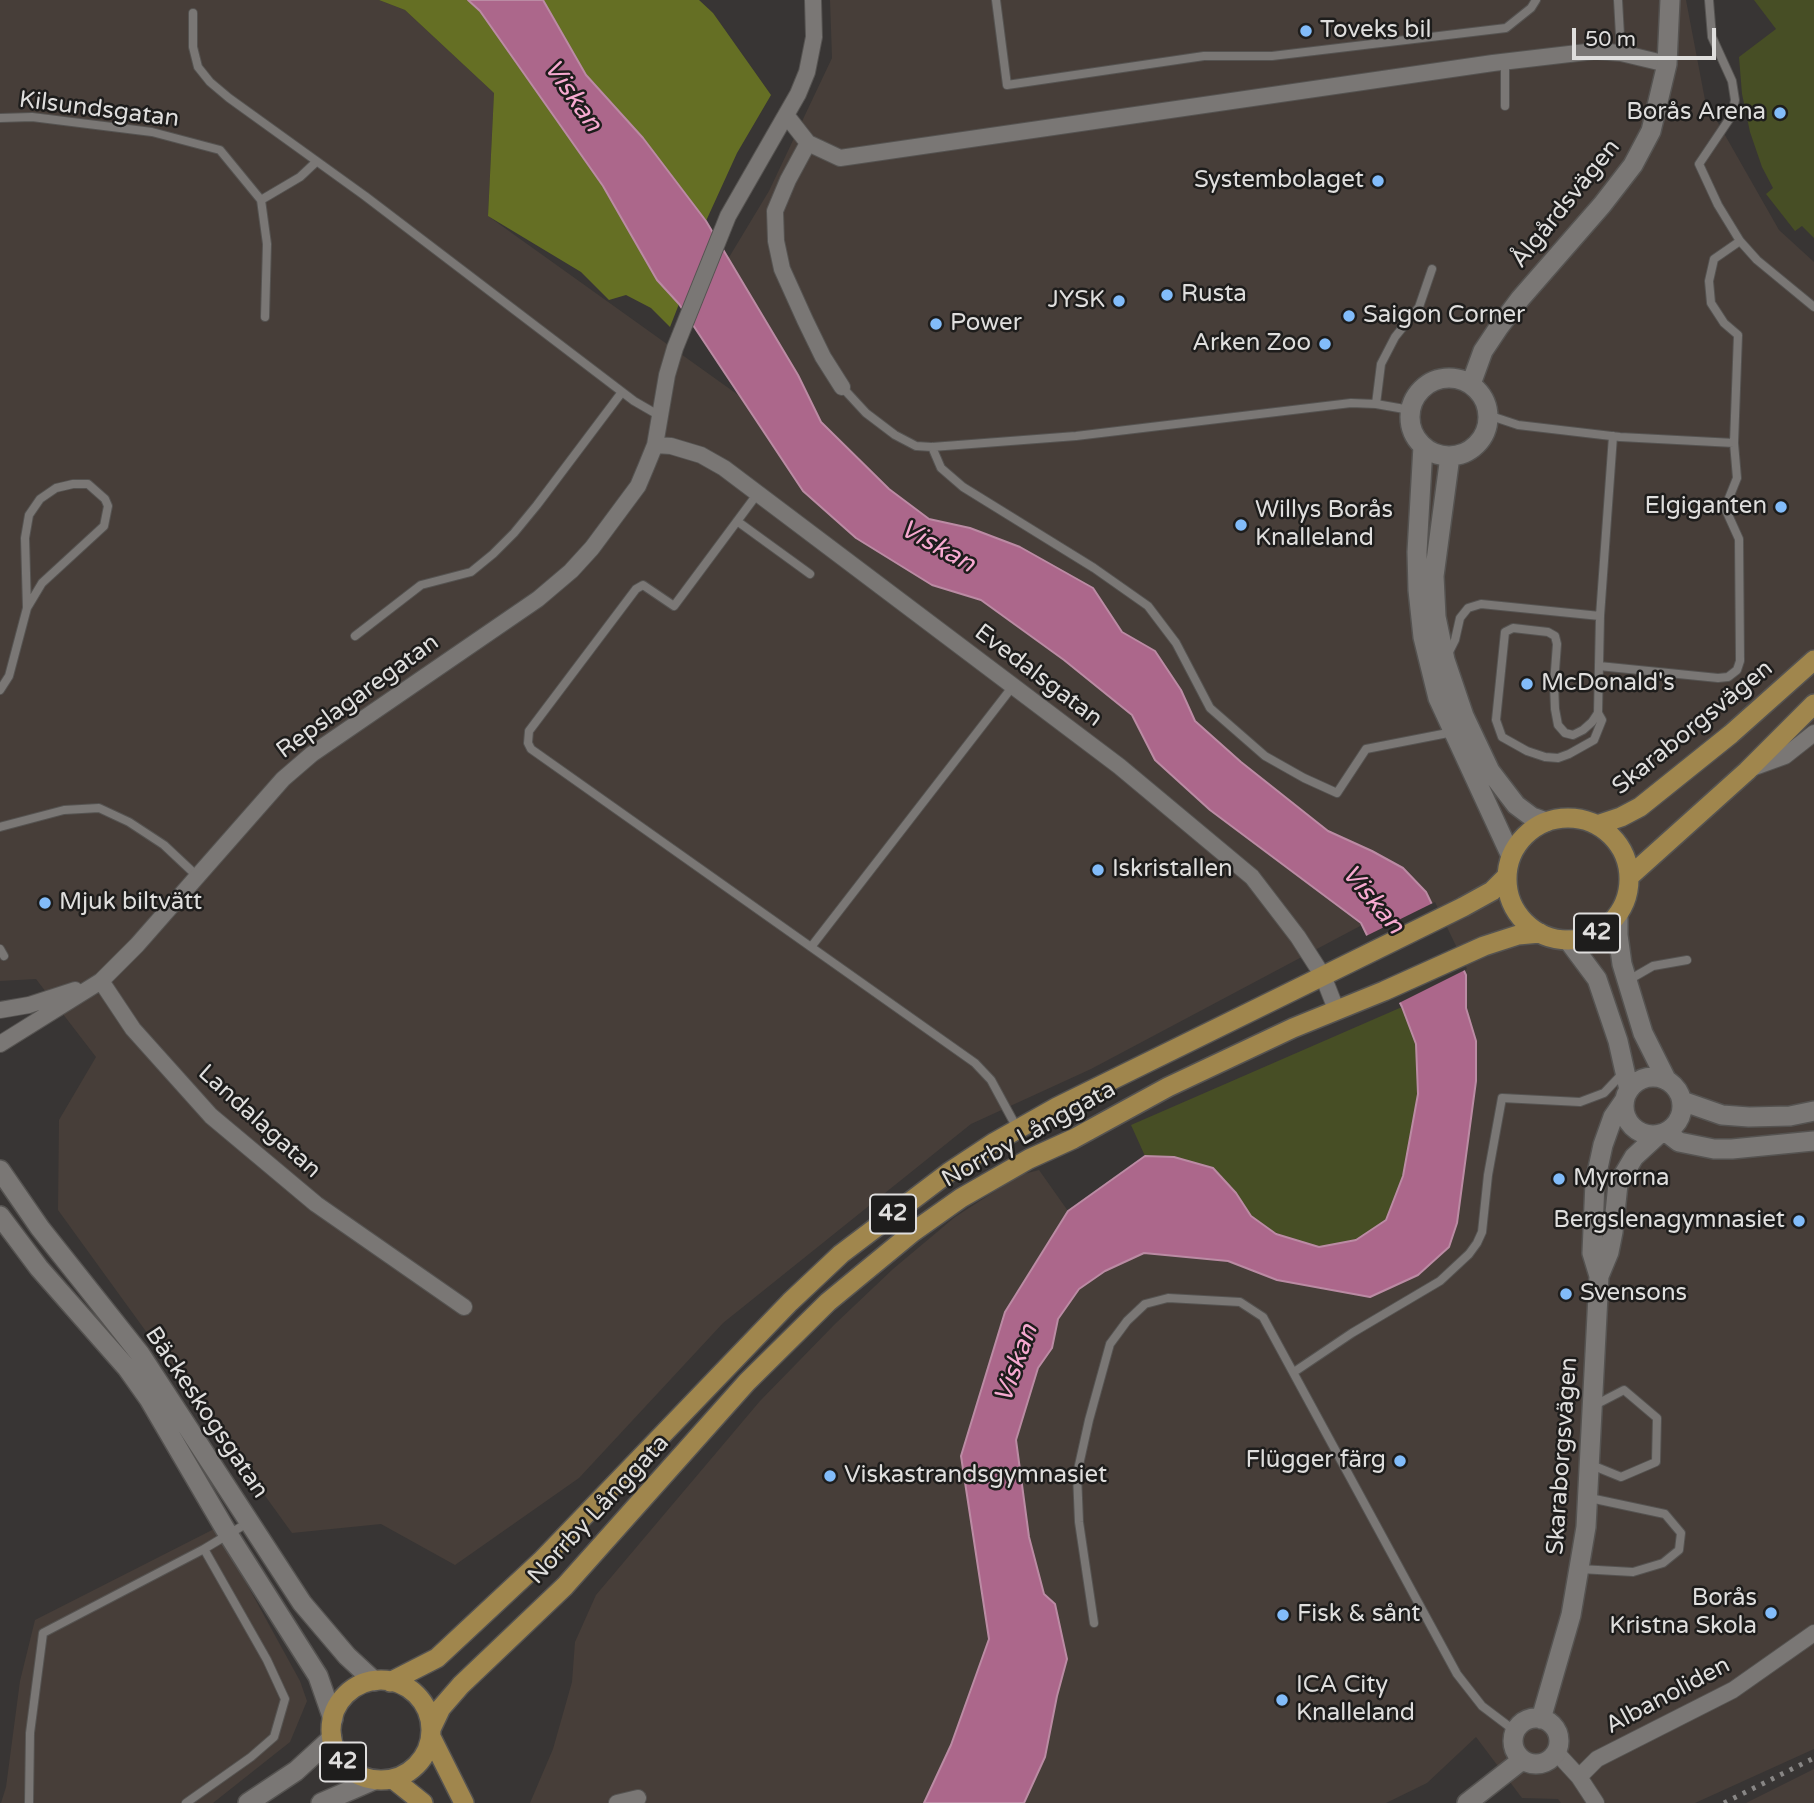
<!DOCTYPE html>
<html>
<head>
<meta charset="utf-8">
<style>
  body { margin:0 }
  #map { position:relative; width:1814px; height:1803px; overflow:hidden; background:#383534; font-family:"Varela Round",sans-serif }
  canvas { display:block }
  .scale { position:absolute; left:1572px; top:28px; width:144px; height:32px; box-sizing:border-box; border:4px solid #dfdedd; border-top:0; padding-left:9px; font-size:21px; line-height:24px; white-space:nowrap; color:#dfdedd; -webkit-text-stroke:5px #1e1d1c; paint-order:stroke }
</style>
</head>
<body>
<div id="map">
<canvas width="1814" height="1803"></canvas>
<div class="scale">50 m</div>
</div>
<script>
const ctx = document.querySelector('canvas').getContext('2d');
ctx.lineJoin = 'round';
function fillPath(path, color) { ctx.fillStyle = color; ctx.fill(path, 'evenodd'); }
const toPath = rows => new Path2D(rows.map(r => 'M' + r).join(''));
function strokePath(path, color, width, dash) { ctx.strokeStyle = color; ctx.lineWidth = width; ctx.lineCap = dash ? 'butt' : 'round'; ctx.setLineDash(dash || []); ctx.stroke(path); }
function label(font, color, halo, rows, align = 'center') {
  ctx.font = font + ' "Varela Round",sans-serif'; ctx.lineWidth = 5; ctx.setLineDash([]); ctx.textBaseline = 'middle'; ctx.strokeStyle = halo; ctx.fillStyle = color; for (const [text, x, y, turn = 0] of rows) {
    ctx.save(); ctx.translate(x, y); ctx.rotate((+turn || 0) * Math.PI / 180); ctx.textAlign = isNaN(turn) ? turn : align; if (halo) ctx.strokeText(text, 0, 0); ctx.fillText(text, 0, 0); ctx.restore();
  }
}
fillPath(toPath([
  [0,0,379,0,405,10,494,93,488,216,741,397,803,491,856,538,932,585,981,600,1064,660,1132,715,1155,760,1210,810,1362,925,1091,1069,971,1124,723,1323,579,1478,455,1565,381,1524,292,1533,58,1210,59,1120,96,1057,36,979,0,981],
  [830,0,1686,0,1705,100,1779,230,1814,262,1814,1749,1695,1803,1561,1803,1558,1799,1522,1798,1476,1737,1427,1783,1386,1803,1024,1803,1045,1757,1057,1696,1067,1659,1055,1605,1044,1594,1029,1537,1016,1440,1038,1367,1052,1348,1058,1319,1079,1289,1105,1271,1144,1253,1228,1261,1277,1280,1449,1247,1457,1223,1476,1081,1476,1041,1466,1008,1466,975,1372,851,1328,831,1241,762,1195,721,1181,690,1155,652,1122,632,1093,588,1020,547,970,529,929,519,889,489,821,422,798,375,728,259,769,191,832,58],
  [1039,1170,1068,1211,1029,1272,961,1456,989,1639,951,1745,924,1803,530,1803,553,1749,572,1682,575,1642,596,1595,760,1401,835,1324,893,1269,955,1217,1020,1175],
  [216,1528,300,1681,307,1701,290,1742,213,1803,1,1803,6,1787,20,1681,35,1620],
  [1814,1769,1814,1803,1746,1803]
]), '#473e39');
fillPath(toPath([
  [1754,0,1814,0,1814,238,1802,226,1795,231,1766,194,1773,188,1762,167,1750,132,1742,94,1739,57,1776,29],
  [1402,1007,1416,1044,1418,1094,1403,1176,1386,1220,1356,1240,1319,1247,1276,1234,1251,1216,1236,1193,1174,1157,1145,1156,1131,1125]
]), '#474e25');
fillPath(toPath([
  [379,0,468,0,480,11,603,186,657,280,679,304,670,327,651,308,626,295,609,300,581,272,488,216,494,93,405,10],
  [543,0,699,0,713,13,771,95,737,153,706,221,643,138,586,75]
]), '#656f24');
const water = toPath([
  [468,0,543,0,586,75,643,138,706,221,798,375,821,422,889,489,929,519,970,528,1020,547,1093,588,1122,632,1155,651,1181,690,1195,721,1241,762,1328,831,1372,851,1403,868,1426,892,1466,975,1466,1008,1476,1041,1476,1081,1457,1223,1449,1247,1418,1275,1370,1297,1277,1280,1228,1261,1144,1253,1105,1271,1079,1289,1058,1319,1052,1348,1038,1368,1016,1440,1029,1537,1044,1594,1055,1604,1067,1659,1057,1696,1045,1757,1024,1803,924,1803,951,1745,989,1639,961,1456,1005,1312,1068,1211,1145,1156,1174,1157,1213,1168,1236,1193,1251,1216,1276,1234,1319,1247,1356,1240,1386,1220,1403,1176,1418,1094,1416,1044,1402,1007,1361,923,1210,810,1155,760,1132,715,1064,660,981,600,932,585,856,538,803,491,679,304,657,280,603,186,480,11,468,0]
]);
fillPath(water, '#ac678b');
strokePath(water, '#bb8ba4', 2);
fillPath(toPath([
  [1435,902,1467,969,1397,1004,1364,937]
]), '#383534');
const service = toPath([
  [996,0,1007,85,1204,56,1272,56,1506,28,1531,8,1536,0],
  [1618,0,1621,53],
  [1709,0,1712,37,1732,81,1735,100,1732,115,1699,164,1718,205,1740,241,1757,260,1814,307],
  [193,13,193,47,198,67,210,82,229,98,365,196,634,401,660,416],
  [1505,62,1505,106],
  [0,118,32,117,152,132,220,150,261,200,267,244,265,317],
  [261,200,300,177,316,162],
  [842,387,866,413,895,435,916,446,932,447,1076,436,1351,403,1376,404,1410,410],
  [1376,404,1381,364,1395,337,1419,307,1432,269],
  [1488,415,1518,425,1620,437,1734,443],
  [932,447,941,468,963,487,1094,568,1148,606,1176,643,1210,708,1265,756,1304,778,1337,793,1366,749,1453,732],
  [758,493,674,606,643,585,636,589,529,731,528,743,531,749,975,1063,991,1080,1017,1128],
  [737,521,810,574],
  [355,636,421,585,471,572,493,554,514,533,537,505,622,392],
  [1448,654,1455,640,1460,618,1468,608,1481,604,1600,616],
  [1599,666,1718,678,1728,677,1737,670,1740,661,1739,539,1725,508,1737,478,1734,443,1738,335,1724,323,1711,303,1709,281,1714,259,1740,241],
  [0,690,9,676,27,608,25,538,29,515,40,499,56,488,73,484,88,484,105,499,108,506,104,526,42,583,27,608],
  [1598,713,1592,722,1583,730,1573,735,1565,733,1558,725,1555,709,1554,684,1557,644,1555,636,1548,632,1513,628,1505,632,1496,720,1502,737,1527,751,1545,757,1558,758,1569,754,1594,740,1602,720,1598,713,1600,616,1613,436],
  [0,827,64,810,99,808,129,822,164,845,197,876],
  [811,947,1013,686],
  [0,949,4,956],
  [1627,981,1653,966,1687,960],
  [1294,1372,1352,1333,1440,1281,1469,1254,1477,1243,1482,1232,1488,1175,1502,1098,1580,1102,1604,1093,1622,1074],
  [1589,1464,1621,1477,1656,1462,1657,1418,1624,1390,1595,1405],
  [1580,1569,1633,1572,1663,1563,1679,1550,1681,1533,1665,1514,1590,1498],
  [1094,1623,1079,1522,1077,1474,1089,1420,1110,1344,1127,1321,1145,1304,1168,1298,1240,1302,1263,1317,1457,1674,1482,1706,1515,1731],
  [29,1803,30,1733,43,1633,204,1549],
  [186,1803,251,1757,274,1737,285,1699,267,1660,204,1549,249,1522]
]);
const minor = toPath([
  [786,115,808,143,788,180,775,211,776,241,782,269,805,320,823,357,842,387],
  [808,143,840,158,1493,63,1595,51,1621,53,1667,64],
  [655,445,671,446,701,455,724,468,1119,766,1252,877,1298,937,1323,976,1336,1009],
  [1752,768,1785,756,1814,733],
  [101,981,133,1029,211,1116,316,1204,464,1307],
  [0,1010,29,1005,75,990],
  [0,1044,101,981,137,945,283,779,312,754,538,599,571,571,592,548,638,486,646,467,655,445,667,375,675,348,728,216,798,94,807,72,814,37,813,0],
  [1556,1752,1579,1777,1596,1803],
  [1579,1777,1597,1759,1733,1690,1814,1633],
  [617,1803,638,1798]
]);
const tertiary = toPath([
  '1410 417a39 39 0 1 1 78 0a39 39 0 1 1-78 0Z',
  [1471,384,1483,351,1499,327,1520,299,1602,205,1633,165,1651,131,1667,64,1670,0],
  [1423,446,1417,552,1418,590,1423,637,1438,698,1511,856],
  [1450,456,1434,576,1436,617,1445,660,1464,716,1490,771,1516,805,1532,817,1546,822],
  [1618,915,1618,935,1622,964,1643,1033,1666,1079],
  [1568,940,1597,979,1618,1041,1629,1090],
  '1624 1106a29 29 0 1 1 58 0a29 29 0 1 1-58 0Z',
  [1682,1101,1722,1115,1749,1117,1790,1116,1814,1111],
  [1666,1132,1679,1142,1714,1149,1732,1149,1814,1141],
  [1599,1276,1592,1253,1595,1182,1603,1145,1613,1117,1624,1101],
  '1513 1741a23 23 0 1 1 46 0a23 23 0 1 1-46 0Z',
  [1541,1719,1571,1615,1586,1527,1599,1276,1609,1252,1613,1232,1618,1184,1634,1157,1659,1134],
  [1467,1803,1522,1760]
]);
const secondary = toPath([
  [0,1170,40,1228,140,1354,302,1603,347,1656,374,1681],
  [0,1216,39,1268,127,1368,149,1399,228,1534,318,1676,333,1719],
  [248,1803,296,1771,332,1738],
  [321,1803,374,1780]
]);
const primary = toPath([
  '1507 879a61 61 0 1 1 122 0a61 61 0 1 1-122 0Z',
  [1597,825,1621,817,1640,807,1731,734,1814,660],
  [1629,877,1747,771,1814,704],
  '331 1730a50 50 0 1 1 100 0a50 50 0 1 1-100 0Z',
  [390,1682,437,1658,541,1561,790,1302,841,1254,948,1173,995,1142,1057,1107,1463,907,1492,891,1506,877],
  [431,1729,441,1708,461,1685,565,1586,747,1382,828,1302,913,1232,961,1198,1029,1159,1073,1139,1168,1087,1293,1028,1384,991,1484,946,1518,935,1540,933],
  [431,1737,464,1803],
  [393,1779,423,1803]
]);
strokePath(service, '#555351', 10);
strokePath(minor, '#555351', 18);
strokePath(tertiary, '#555351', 22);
strokePath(secondary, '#555351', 22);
strokePath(primary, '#555351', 22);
strokePath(service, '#7a7775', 8);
strokePath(minor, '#7a7775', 16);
strokePath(tertiary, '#7a7775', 19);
strokePath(secondary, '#7a7775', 19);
strokePath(primary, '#a0864d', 19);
strokePath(toPath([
  [1724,1803,1814,1758]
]), '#888685', 5, [3.5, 7]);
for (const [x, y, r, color] of [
  [1306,31,7,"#82bcfa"],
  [1780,113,7,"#82bcfa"],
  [1378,181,7,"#82bcfa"],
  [1167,295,7,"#82bcfa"],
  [1119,301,7,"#82bcfa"],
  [1349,316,7,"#82bcfa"],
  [936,324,7,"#82bcfa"],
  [1325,344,7,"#82bcfa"],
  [1781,507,7,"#82bcfa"],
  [1241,525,7,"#82bcfa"],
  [1527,684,7,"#82bcfa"],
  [1098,870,7,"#82bcfa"],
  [45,903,7,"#82bcfa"],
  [1559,1179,7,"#82bcfa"],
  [1799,1221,7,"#82bcfa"],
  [1566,1294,7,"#82bcfa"],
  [1400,1461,7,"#82bcfa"],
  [830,1476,7,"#82bcfa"],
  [1771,1613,7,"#82bcfa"],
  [1283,1615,7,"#82bcfa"],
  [1282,1700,7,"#82bcfa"]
]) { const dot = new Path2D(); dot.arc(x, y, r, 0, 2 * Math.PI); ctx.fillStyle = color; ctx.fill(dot); strokePath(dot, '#1e1d1c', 2.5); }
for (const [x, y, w] of [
  [1597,933,46],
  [893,1214,46],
  [343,1762,46]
]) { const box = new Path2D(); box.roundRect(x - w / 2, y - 19.5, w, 39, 5); ctx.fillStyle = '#1e1d1c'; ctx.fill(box); strokePath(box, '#dfdedd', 2); }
label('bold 23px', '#dfdedd', null, [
  ["42",1597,933],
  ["42",893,1214],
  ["42",343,1762]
]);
label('24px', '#dfdedd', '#1e1d1c', [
  ["Toveks bil",1320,31],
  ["Borås Arena",1766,113,"right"],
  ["Systembolaget",1364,181,"right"],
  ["Rusta",1181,295],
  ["JYSK",1105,301,"right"],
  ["Saigon Corner",1363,316],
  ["Power",950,324],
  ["Arken Zoo",1311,344,"right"],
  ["Elgiganten",1767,507,"right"],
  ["Willys Borås",1255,511],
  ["Knalleland",1255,539],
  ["McDonald's",1541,684],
  ["Iskristallen",1112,870],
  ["Mjuk biltvätt",59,903],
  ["Myrorna",1573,1179],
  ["Bergslenagymnasiet",1785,1221,"right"],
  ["Svensons",1580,1294],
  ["Flügger färg",1386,1461,"right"],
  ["Viskastrandsgymnasiet",844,1476],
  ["Borås",1757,1599,"right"],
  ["Kristna Skola",1757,1627,"right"],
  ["Fisk & sånt",1297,1615],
  ["ICA City",1296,1686],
  ["Knalleland",1296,1714]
], 'left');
label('24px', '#dfdedd', '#1e1d1c', [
  ["Kilsundsgatan",99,110,7],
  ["Ålgårdsvägen",1566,204,-51],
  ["Evedalsgatan",1038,676,37],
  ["Repslagaregatan",358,697,-36],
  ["Skaraborgsvägen",1693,728,-39],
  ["Landalagatan",259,1122,42],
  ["Norrby Långgata",1029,1135,-29],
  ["Bäckeskogsgatan",206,1413,56],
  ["Skaraborgsvägen",1563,1456,-86],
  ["Norrby Långgata",599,1510,-47],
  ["Albanoliden",1668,1696,-28]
]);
label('italic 26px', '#f7aad1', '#1e1d1c', [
  ["Viskan",572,96,55],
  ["Viskan",937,547,29],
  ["Viskan",1372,900,50],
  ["Viskan",1017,1364,-70]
]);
</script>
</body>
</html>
